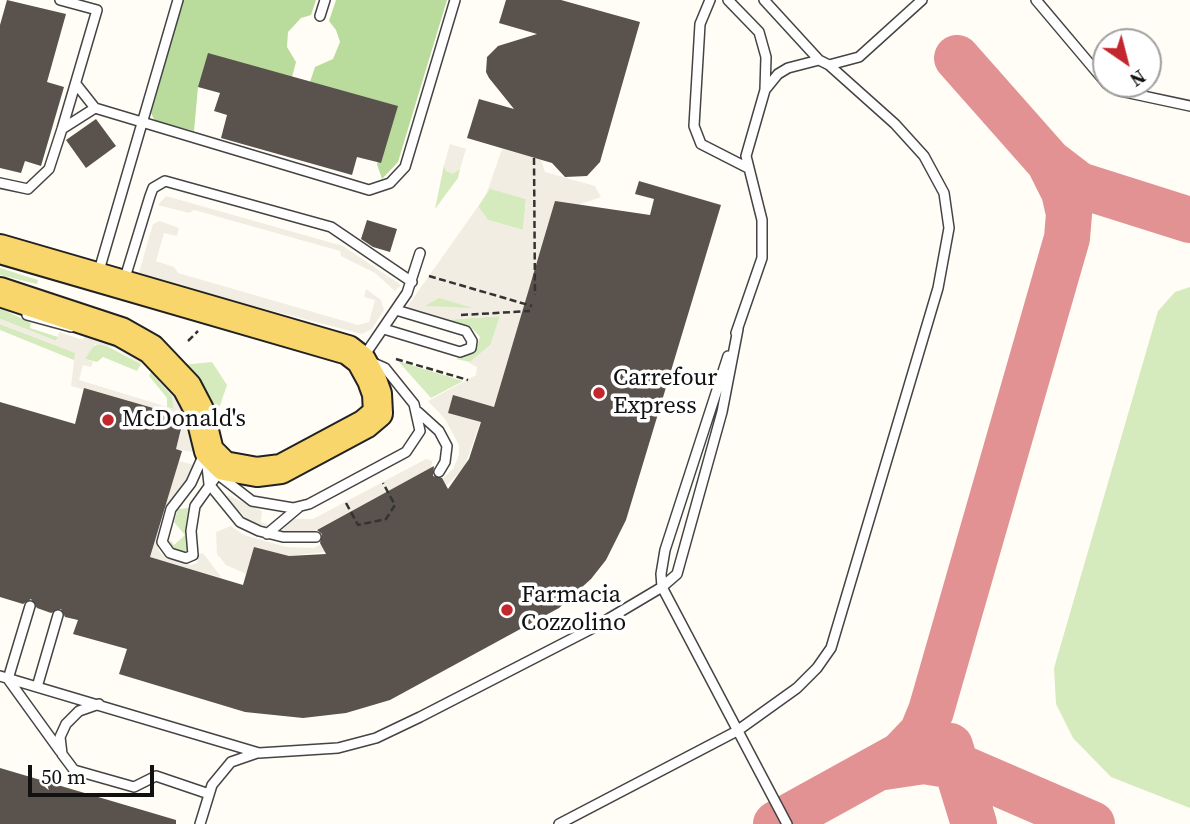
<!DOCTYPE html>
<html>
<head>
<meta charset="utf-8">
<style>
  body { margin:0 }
  #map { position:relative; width:1190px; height:824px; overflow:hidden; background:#fffdf5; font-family:"Source Serif 4",serif }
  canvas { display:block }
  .north { position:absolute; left:1092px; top:28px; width:70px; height:70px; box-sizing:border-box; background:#fff; border:2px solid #a0a0a0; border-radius:50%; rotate:145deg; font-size:19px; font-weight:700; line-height:28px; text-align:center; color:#111 }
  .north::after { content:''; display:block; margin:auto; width:24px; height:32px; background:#c4262e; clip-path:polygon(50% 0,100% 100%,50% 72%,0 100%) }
  .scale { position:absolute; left:28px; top:765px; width:126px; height:32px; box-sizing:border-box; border:4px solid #111; border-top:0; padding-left:9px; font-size:21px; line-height:24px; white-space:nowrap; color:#111; -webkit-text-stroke:5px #fff; paint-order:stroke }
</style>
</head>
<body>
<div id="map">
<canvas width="1190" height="824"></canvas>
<div class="north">N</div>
<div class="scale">50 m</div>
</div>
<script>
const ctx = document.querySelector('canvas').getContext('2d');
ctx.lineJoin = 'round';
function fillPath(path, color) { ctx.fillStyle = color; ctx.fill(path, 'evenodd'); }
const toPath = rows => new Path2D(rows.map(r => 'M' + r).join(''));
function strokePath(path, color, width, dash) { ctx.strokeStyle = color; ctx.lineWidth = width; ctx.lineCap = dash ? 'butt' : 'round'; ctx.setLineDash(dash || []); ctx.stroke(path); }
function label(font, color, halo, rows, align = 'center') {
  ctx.font = font + ' "Source Serif 4",serif'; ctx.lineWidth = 7; ctx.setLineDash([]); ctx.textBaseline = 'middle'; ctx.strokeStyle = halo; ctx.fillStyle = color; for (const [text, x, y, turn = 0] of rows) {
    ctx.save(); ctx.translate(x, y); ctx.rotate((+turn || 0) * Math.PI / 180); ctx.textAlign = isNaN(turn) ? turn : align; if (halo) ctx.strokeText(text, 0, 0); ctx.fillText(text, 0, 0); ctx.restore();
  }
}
fillPath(toPath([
  [444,165,445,168,460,169,458,178,435,209],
  [490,188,526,199,523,230,488,220,478,207],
  [0,268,38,280,37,284,0,275],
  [1190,287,1190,808,1111,777,1073,738,1056,704,1054,668,1158,311,1175,292],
  [439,297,477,309,423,307],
  [0,308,31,323,30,328,58,337,56,341,0,319],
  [500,316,491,345,470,362,456,359,475,352,480,337,470,326,444,320],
  [0,324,76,353,74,360,0,330],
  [101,343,141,364,137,371,103,357,97,362,85,359,89,348],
  [398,361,463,381,431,398],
  [212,362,227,385,215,420,221,441,218,442,181,365],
  [151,372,172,396,174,409,167,407,167,398,149,376],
  [189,508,186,524,188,549,184,552,172,548,169,539,174,545,185,535,174,522,178,509]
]), '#d5ebbd');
fillPath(toPath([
  [183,0,316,0,311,15,301,18,288,32,287,47,296,62,292,77,198,87,194,131,155,121,151,113],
  [336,0,447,0,398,162,382,179,377,164,397,106,310,82,315,67,333,59,340,42,336,30,329,21]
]), '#b9dc9c');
fillPath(toPath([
  [450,144,466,149,460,169,453,174,446,171,444,165],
  [502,149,541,160,545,172,595,186,601,197,578,205,489,425,480,423,464,468,446,486,325,552,289,556,254,547,246,574,226,565,217,554,216,532,231,526,244,535,286,547,314,548,442,479,453,469,459,455,459,445,445,419,428,401,476,375,477,367,469,363,490,345,500,316,444,320,407,310,407,307,486,195],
  [490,189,526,199,523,230,488,220,478,206],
  [439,298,473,308,425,306],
  [166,196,343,246,401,285,395,291,375,273,341,256,340,251,194,210,189,213,158,205],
  [160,221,179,228,177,236,164,233,156,261,174,267,178,273,358,325,369,322,375,300,364,297,366,289,381,300,384,310,372,329,362,334,138,276,153,224],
  [0,319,56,341,59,332,83,340,85,335,102,335,146,358,141,364,113,347,95,344,85,359,93,362,91,367,83,365,79,380,174,409,172,396,151,372,157,367,183,402,193,452,176,449,185,418,71,386,75,353,0,324],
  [426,459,432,461,431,468,314,531,306,534,281,531,292,519,313,519],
  [179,461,194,465,186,483,171,498,157,544,159,551,165,557,191,565,197,563,199,554,203,553,222,578,150,557],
  [228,495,262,511,261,522,270,525,267,527,247,519,226,498]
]), '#f1ede2');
strokePath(toPath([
  [957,58,1049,162,1079,185,1190,220],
  [950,746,974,824],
  [884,767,924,761,960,767,1092,824],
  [776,824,901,755,922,733,931,711,1067,238,1069,214,1064,192,1049,162]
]), '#e29292', 46);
fillPath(toPath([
  [7,0,66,14,47,82,64,87,41,166,25,161,21,173,0,168,0,25],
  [506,0,561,0,640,22,600,162,587,176,565,177,552,163,467,138,479,99,514,109,489,78,486,72,487,57,498,46,537,34,499,23],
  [208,53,398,106,381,163,357,157,352,175,221,138,227,115,214,111,220,93,198,87],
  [96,119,116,146,86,168,66,140],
  [639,181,721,205,626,520,606,560,591,579,559,608,390,700,346,713,303,718,245,712,119,674,127,649,73,634,78,620,65,617,61,609,51,613,37,608,31,599,23,604,0,597,0,402,75,424,84,388,184,417,176,449,182,451,150,557,243,585,254,547,289,556,326,554,320,543,322,534,317,530,434,466,433,476,442,478,448,489,469,459,481,422,448,413,453,395,494,407,555,201,650,215,654,199,635,194],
  [367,220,397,229,390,252,373,247,361,239],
  [0,768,176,820,176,824,0,824]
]), '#5a524d');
const lane = toPath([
  [710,0,700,24,694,126,701,144,746,167],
  [728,0,759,32,766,57,765,90,746,156,762,220,762,258,736,333],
  [1036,0,1106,83],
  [320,16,325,0],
  [829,65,859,57,922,0],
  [76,84,95,108,369,190,390,183,405,167,455,0],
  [1107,84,1120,91,1190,106],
  [765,90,778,74,788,68,819,60],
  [62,129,95,108],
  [0,183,28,189,49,169,62,129,97,10,60,0],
  [98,274,178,0],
  [124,281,150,196,153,188,165,181,331,227,412,282],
  [27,315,71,327],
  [384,329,460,352,471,348,472,341,466,331,396,310],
  [728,356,665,550,661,574,662,587,787,824],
  [362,359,407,293,420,253],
  [418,412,439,431,447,446,445,462,439,472],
  [204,454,191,483,171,509,162,542,170,553,186,558,193,555,191,531,195,506,220,471],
  [206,457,209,484,240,522,259,531,283,537,316,537],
  [216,473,252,501,293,508,309,504,406,452,420,431,414,404,385,368,369,361],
  [267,534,298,508],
  [0,676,259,753,338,748,376,738,420,717,593,628,662,587,677,574,722,412,738,329],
  [8,679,60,751],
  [8,679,30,606],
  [37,687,58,615],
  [99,704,79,711,66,724,60,737,62,754,74,770,134,787,156,776,209,794],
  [200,824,212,785,231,762,257,753],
  [559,824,737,731,797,688,817,668,831,648,938,288,949,228,944,193,924,156,895,124,829,65,819,60,764,0]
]);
const primary = toPath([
  [0,249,348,350,361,360,372,380,377,394,378,413,365,424,281,469,257,472,224,466,209,451,199,410,187,387,151,349,121,332,0,292]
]);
strokePath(lane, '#444', 12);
strokePath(primary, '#222', 32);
strokePath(toPath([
  [534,158,535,295],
  [429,276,532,306],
  [461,315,530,311],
  [188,341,198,331],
  [396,359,468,380],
  [346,503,358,525,386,519,395,505,383,483]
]), '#333', 2.5, [7, 3.5]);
strokePath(lane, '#fff', 9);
strokePath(primary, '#f9d66b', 28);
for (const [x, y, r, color] of [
  [599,393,7,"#c4262e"],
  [108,420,7,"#c4262e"],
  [507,610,7,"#c4262e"]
]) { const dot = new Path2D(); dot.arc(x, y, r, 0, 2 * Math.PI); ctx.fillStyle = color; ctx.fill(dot); strokePath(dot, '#fff', 2.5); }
label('24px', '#111', '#fff', [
  ["Carrefour",613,379],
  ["Express",613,407],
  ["McDonald's",122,420],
  ["Farmacia",521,596],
  ["Cozzolino",521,624]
], 'left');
</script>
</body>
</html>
